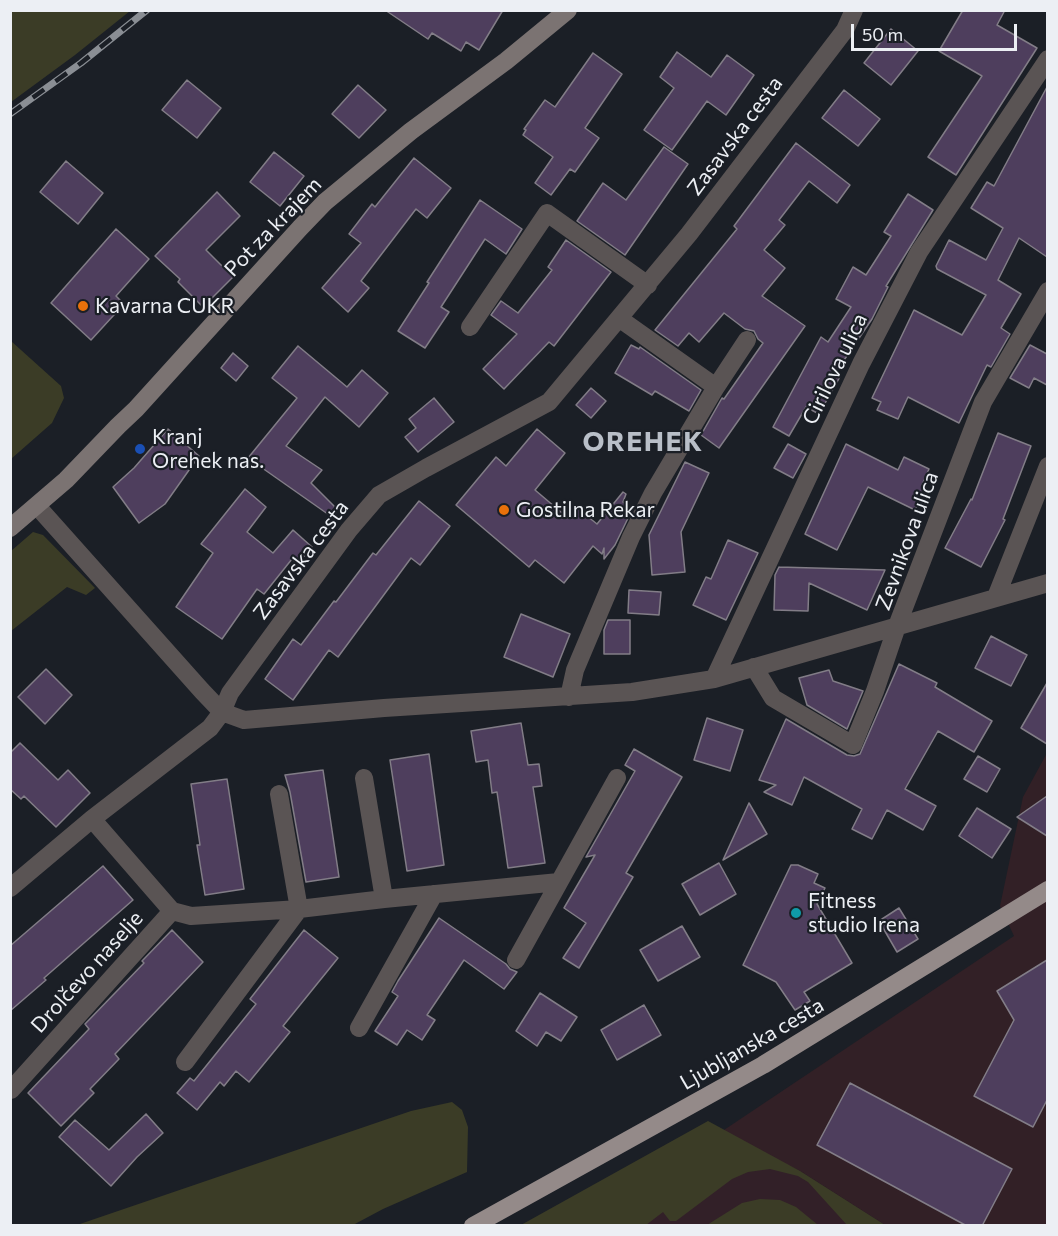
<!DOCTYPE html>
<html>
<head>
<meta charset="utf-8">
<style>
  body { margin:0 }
  #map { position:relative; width:1058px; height:1236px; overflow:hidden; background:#1b1f26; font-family:Commissioner,sans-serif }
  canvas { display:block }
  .frame { position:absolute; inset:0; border:12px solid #eceff4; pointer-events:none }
  .scale { position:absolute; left:851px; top:24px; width:166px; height:27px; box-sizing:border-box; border:3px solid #eceff4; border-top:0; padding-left:8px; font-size:18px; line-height:21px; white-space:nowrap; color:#eceff4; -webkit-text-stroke:4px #1b1f26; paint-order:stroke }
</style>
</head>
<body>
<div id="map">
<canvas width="1058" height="1236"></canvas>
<div class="frame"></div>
<div class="scale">50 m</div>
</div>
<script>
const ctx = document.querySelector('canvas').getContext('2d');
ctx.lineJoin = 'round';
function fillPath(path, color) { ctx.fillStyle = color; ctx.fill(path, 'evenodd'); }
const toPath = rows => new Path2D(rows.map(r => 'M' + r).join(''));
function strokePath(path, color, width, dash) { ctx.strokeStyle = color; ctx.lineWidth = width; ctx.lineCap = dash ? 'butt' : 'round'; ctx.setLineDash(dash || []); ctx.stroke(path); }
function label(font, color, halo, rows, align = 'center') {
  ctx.font = font + ' Commissioner,sans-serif'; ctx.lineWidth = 4.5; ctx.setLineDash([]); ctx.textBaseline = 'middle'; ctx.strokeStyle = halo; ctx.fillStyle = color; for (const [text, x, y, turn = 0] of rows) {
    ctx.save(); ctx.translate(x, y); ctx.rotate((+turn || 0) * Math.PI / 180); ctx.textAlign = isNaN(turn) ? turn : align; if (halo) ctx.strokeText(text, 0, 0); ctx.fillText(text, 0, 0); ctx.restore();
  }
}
fillPath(toPath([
  [1047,753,1047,1225,885,1225,800,1171,718,1134,1014,936,1000,906,1023,797]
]), '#322026');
fillPath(toPath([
  [718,1134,800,1171,885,1225,557,1226]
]), '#322028');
fillPath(toPath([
  [11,10,130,10,130,11,75,55,11,102],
  [11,341,61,386,64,398,52,423,11,459],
  [33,532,43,535,95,588,86,595,67,587,11,631,11,551],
  [452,1102,462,1110,468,1127,467,1172,383,1209,353,1225,77,1225,411,1111],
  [708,1121,800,1171,885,1225,847,1225,808,1182,798,1176,770,1169,748,1172,732,1179,676,1221,670,1221,663,1212,646,1225,521,1225],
  [760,1199,780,1200,796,1207,818,1225,707,1225,742,1203]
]), '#3b3c26');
const building = toPath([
  [385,10,503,10,479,50,466,42,461,51,432,33,428,39,385,10],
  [963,10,1005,10,997,25,1037,48,956,175,928,157,982,76,939,51,963,10],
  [891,29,918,51,891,85,864,63,891,29],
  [677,52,711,77,727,55,754,75,726,115,707,101,672,150,644,130,674,88,660,77,677,52],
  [593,53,622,74,585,128,599,138,575,172,570,169,551,195,535,183,553,157,523,135,526,130,524,129,545,100,555,107,593,53],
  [187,80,221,108,197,138,162,110,187,80],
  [358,85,386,110,359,138,332,114,358,85],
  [1047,87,1047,257,1019,238,998,280,1021,294,1001,328,1010,334,991,367,987,365,959,423,908,397,898,419,877,410,881,402,872,398,914,310,962,335,986,295,937,269,936,266,949,240,986,260,1003,228,971,208,987,182,994,186,1047,87],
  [844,90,880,119,858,146,822,118,844,90],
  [796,143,850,185,837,203,809,181,779,220,785,225,764,250,785,268,762,296,805,326,719,448,701,435,722,398,724,399,763,343,758,339,754,331,745,329,724,313,699,342,689,333,678,346,655,330,737,229,734,226,796,143],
  [664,147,688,164,625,255,577,221,603,183,626,200,664,147],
  [274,152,304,176,280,206,250,182,274,152],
  [414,158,451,188,427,218,416,209,361,281,369,288,348,312,322,288,361,243,349,234,372,204,375,207,414,158],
  [66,161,103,193,78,224,40,192,66,161],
  [217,192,240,216,206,250,233,277,203,307,178,282,180,279,155,256,217,192],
  [908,194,933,210,886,286,888,287,872,319,836,372,841,375,819,414,806,407,789,436,773,427,821,337,828,342,851,307,836,299,853,267,866,275,891,236,884,232,908,194],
  [480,200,522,229,506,254,485,239,441,307,449,312,425,348,398,331,429,283,427,282,480,200],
  [116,229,149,259,116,296,124,304,91,340,51,303,116,229],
  [566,240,611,272,554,346,549,342,504,389,483,369,517,334,491,315,501,301,518,313,552,270,548,267,566,240],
  [631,345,639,349,640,347,701,390,689,411,655,391,652,395,615,373,631,345],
  [1030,345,1047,354,1047,385,1034,378,1029,388,1010,378,1030,345],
  [298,346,347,387,362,370,388,393,359,427,325,397,286,446,322,470,311,483,338,510,332,517,248,458,297,398,272,378,298,346],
  [233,353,248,366,236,381,221,368,233,353],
  [591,388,606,401,591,418,576,405,591,388],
  [434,398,454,422,418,452,405,437,416,428,409,419,434,398],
  [168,429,199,456,165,504,139,523,113,487,134,468,168,429],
  [537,429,565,453,535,490,568,518,576,507,597,524,623,492,626,494,623,502,632,510,615,545,604,559,604,548,602,554,593,546,564,583,535,560,529,567,456,505,496,457,506,466,537,429],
  [998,433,1031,446,1003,519,1005,520,981,567,945,548,971,499,972,500,998,433],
  [788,444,806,454,793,478,774,468,788,444],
  [846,444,898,470,904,457,929,469,922,485,926,487,915,510,868,487,837,550,805,534,846,444],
  [685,462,709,473,681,532,685,572,652,575,649,535,685,462],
  [245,489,266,507,247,532,273,553,293,530,312,547,297,564,292,559,264,594,257,589,222,639,176,607,213,553,201,544,245,489],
  [419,501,450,526,420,565,411,558,338,657,329,650,293,700,265,679,293,639,301,645,334,601,336,602,373,553,376,555,419,501],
  [728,540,758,553,726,620,693,605,706,577,711,579,728,540],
  [779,567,885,570,867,610,809,583,808,611,774,610,775,575,779,567],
  [629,590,661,592,659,615,628,613,629,590],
  [521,614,570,634,553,677,504,657,521,614],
  [608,620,630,620,630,654,604,654,604,630,608,620],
  [991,636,1027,655,1011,686,975,668,991,636],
  [899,664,937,683,935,687,992,721,974,752,938,731,905,789,936,806,923,830,887,810,872,839,852,829,862,809,804,777,792,805,764,792,776,785,759,780,786,719,847,755,854,756,860,754,899,664],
  [46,669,72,695,45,724,18,697,46,669],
  [829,670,833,681,863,691,847,729,807,705,799,678,829,670],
  [1047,683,1047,744,1021,728,1047,683],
  [707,718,743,730,730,771,694,760,707,718],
  [521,723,528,765,539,764,542,786,533,787,545,863,508,868,497,792,492,793,488,760,476,762,471,731,521,723],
  [20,743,58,780,68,770,90,793,56,827,24,796,21,799,10,789,10,753,20,743],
  [634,749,682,777,626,873,633,877,579,968,563,958,586,923,564,908,595,855,586,857,635,771,625,765,634,749],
  [429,754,444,865,407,871,390,760,429,754],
  [978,756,1000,769,987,792,964,779,978,756],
  [323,770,339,877,306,882,290,792,285,775,323,770],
  [227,779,244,889,205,895,197,845,200,845,191,784,227,779],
  [1047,796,1047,836,1017,817,1047,796],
  [749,803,767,834,723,860,749,803],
  [977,808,1011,829,992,858,959,836,977,808],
  [719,863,736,894,700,915,682,884,719,863],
  [791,865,798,865,818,874,814,883,825,888,817,904,852,963,804,992,810,1001,795,1010,776,982,743,965,791,865],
  [103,866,133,900,44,978,46,980,10,1011,10,946,103,866],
  [899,908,918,939,897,952,879,921,899,908],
  [439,918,506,964,510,969,517,972,504,989,464,960,427,1015,435,1020,422,1040,407,1030,397,1045,375,1031,398,996,392,992,398,981,439,918],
  [682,926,700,957,658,981,640,950,682,926],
  [172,930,203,962,115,1054,119,1059,90,1089,94,1093,61,1126,28,1093,89,1029,85,1024,144,963,142,961,172,930],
  [304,930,338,958,283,1026,290,1032,249,1082,236,1071,224,1086,220,1082,197,1110,177,1093,190,1078,194,1081,256,1004,250,999,304,930],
  [1047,960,1047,1100,1033,1127,974,1096,1014,1020,997,991,1047,960],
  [540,993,577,1017,561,1041,546,1032,537,1046,516,1031,540,993],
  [644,1005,661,1035,617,1060,601,1030,644,1005],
  [850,1083,1012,1169,982,1226,967,1226,817,1145,850,1083],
  [146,1114,163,1133,137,1157,111,1186,59,1137,75,1120,109,1150,146,1114]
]);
fillPath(building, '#4e3e5d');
strokePath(building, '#827d87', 1.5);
strokePath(toPath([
  [620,319,716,387],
  [470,327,547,213,648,285],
  [37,506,202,691,222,712,244,720,384,708,632,692,714,679,1048,583],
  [996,597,1048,466],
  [754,667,773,698,853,745,875,691,897,626,983,402,1048,291],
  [714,679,861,364,919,252,1048,59],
  [569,697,575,670,631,537,653,493,716,387,747,340],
  [364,778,384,899],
  [92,819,172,911,191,916,299,909,384,899,559,882],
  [10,888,92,819,210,728,222,712,230,693,349,530,379,495,426,468,549,402,689,234,845,30,854,10],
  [516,960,617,778],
  [359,1028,434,894],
  [185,1062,299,909,279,794],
  [11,1090,172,911]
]), '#5a5454', 18);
strokePath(toPath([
  [10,528,66,480,118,426,136,409,300,228,325,202,411,131,506,61,568,10]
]), '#7b7372', 18);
strokePath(toPath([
  [473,1226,763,1065,1048,890]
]), '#948a89', 18);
const rail = toPath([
  [10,114,81,63,147,10]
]);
strokePath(rail, '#8a8e94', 7);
strokePath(rail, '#1b1f26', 4.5, [14]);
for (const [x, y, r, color] of [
  [83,306,6,"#e8710a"],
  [140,449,6,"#1a4fb4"],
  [504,510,6,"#e8710a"],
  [796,913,6,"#0f9aa8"]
]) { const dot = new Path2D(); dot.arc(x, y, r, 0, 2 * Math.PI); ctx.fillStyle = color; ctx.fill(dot); strokePath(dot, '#1b1f26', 2); }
label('21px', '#eceff4', '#1b1f26', [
  ["Zasavska cesta",735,136,-53],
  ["Pot za krajem",273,227,-46],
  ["Cirilova ulica",835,369,-64],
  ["Zevnikova ulica",907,541,-70],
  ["Zasavska cesta",301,560,-53],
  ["Drolčevo naselje",87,972,-48],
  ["Ljubljanska cesta",752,1044,-30]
]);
label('21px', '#eceff4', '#1b1f26', [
  ["Kavarna CUKR",95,306],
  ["Kranj",152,437],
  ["Orehek nas.",152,461],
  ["Gostilna Rekar",516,510],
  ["Fitness",808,901],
  ["studio Irena",808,925]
], 'left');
ctx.letterSpacing = '1.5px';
label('bold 27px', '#b9bfc8', '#1b1f26', [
  ["OREHEK",643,442]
]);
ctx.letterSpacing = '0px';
</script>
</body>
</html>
